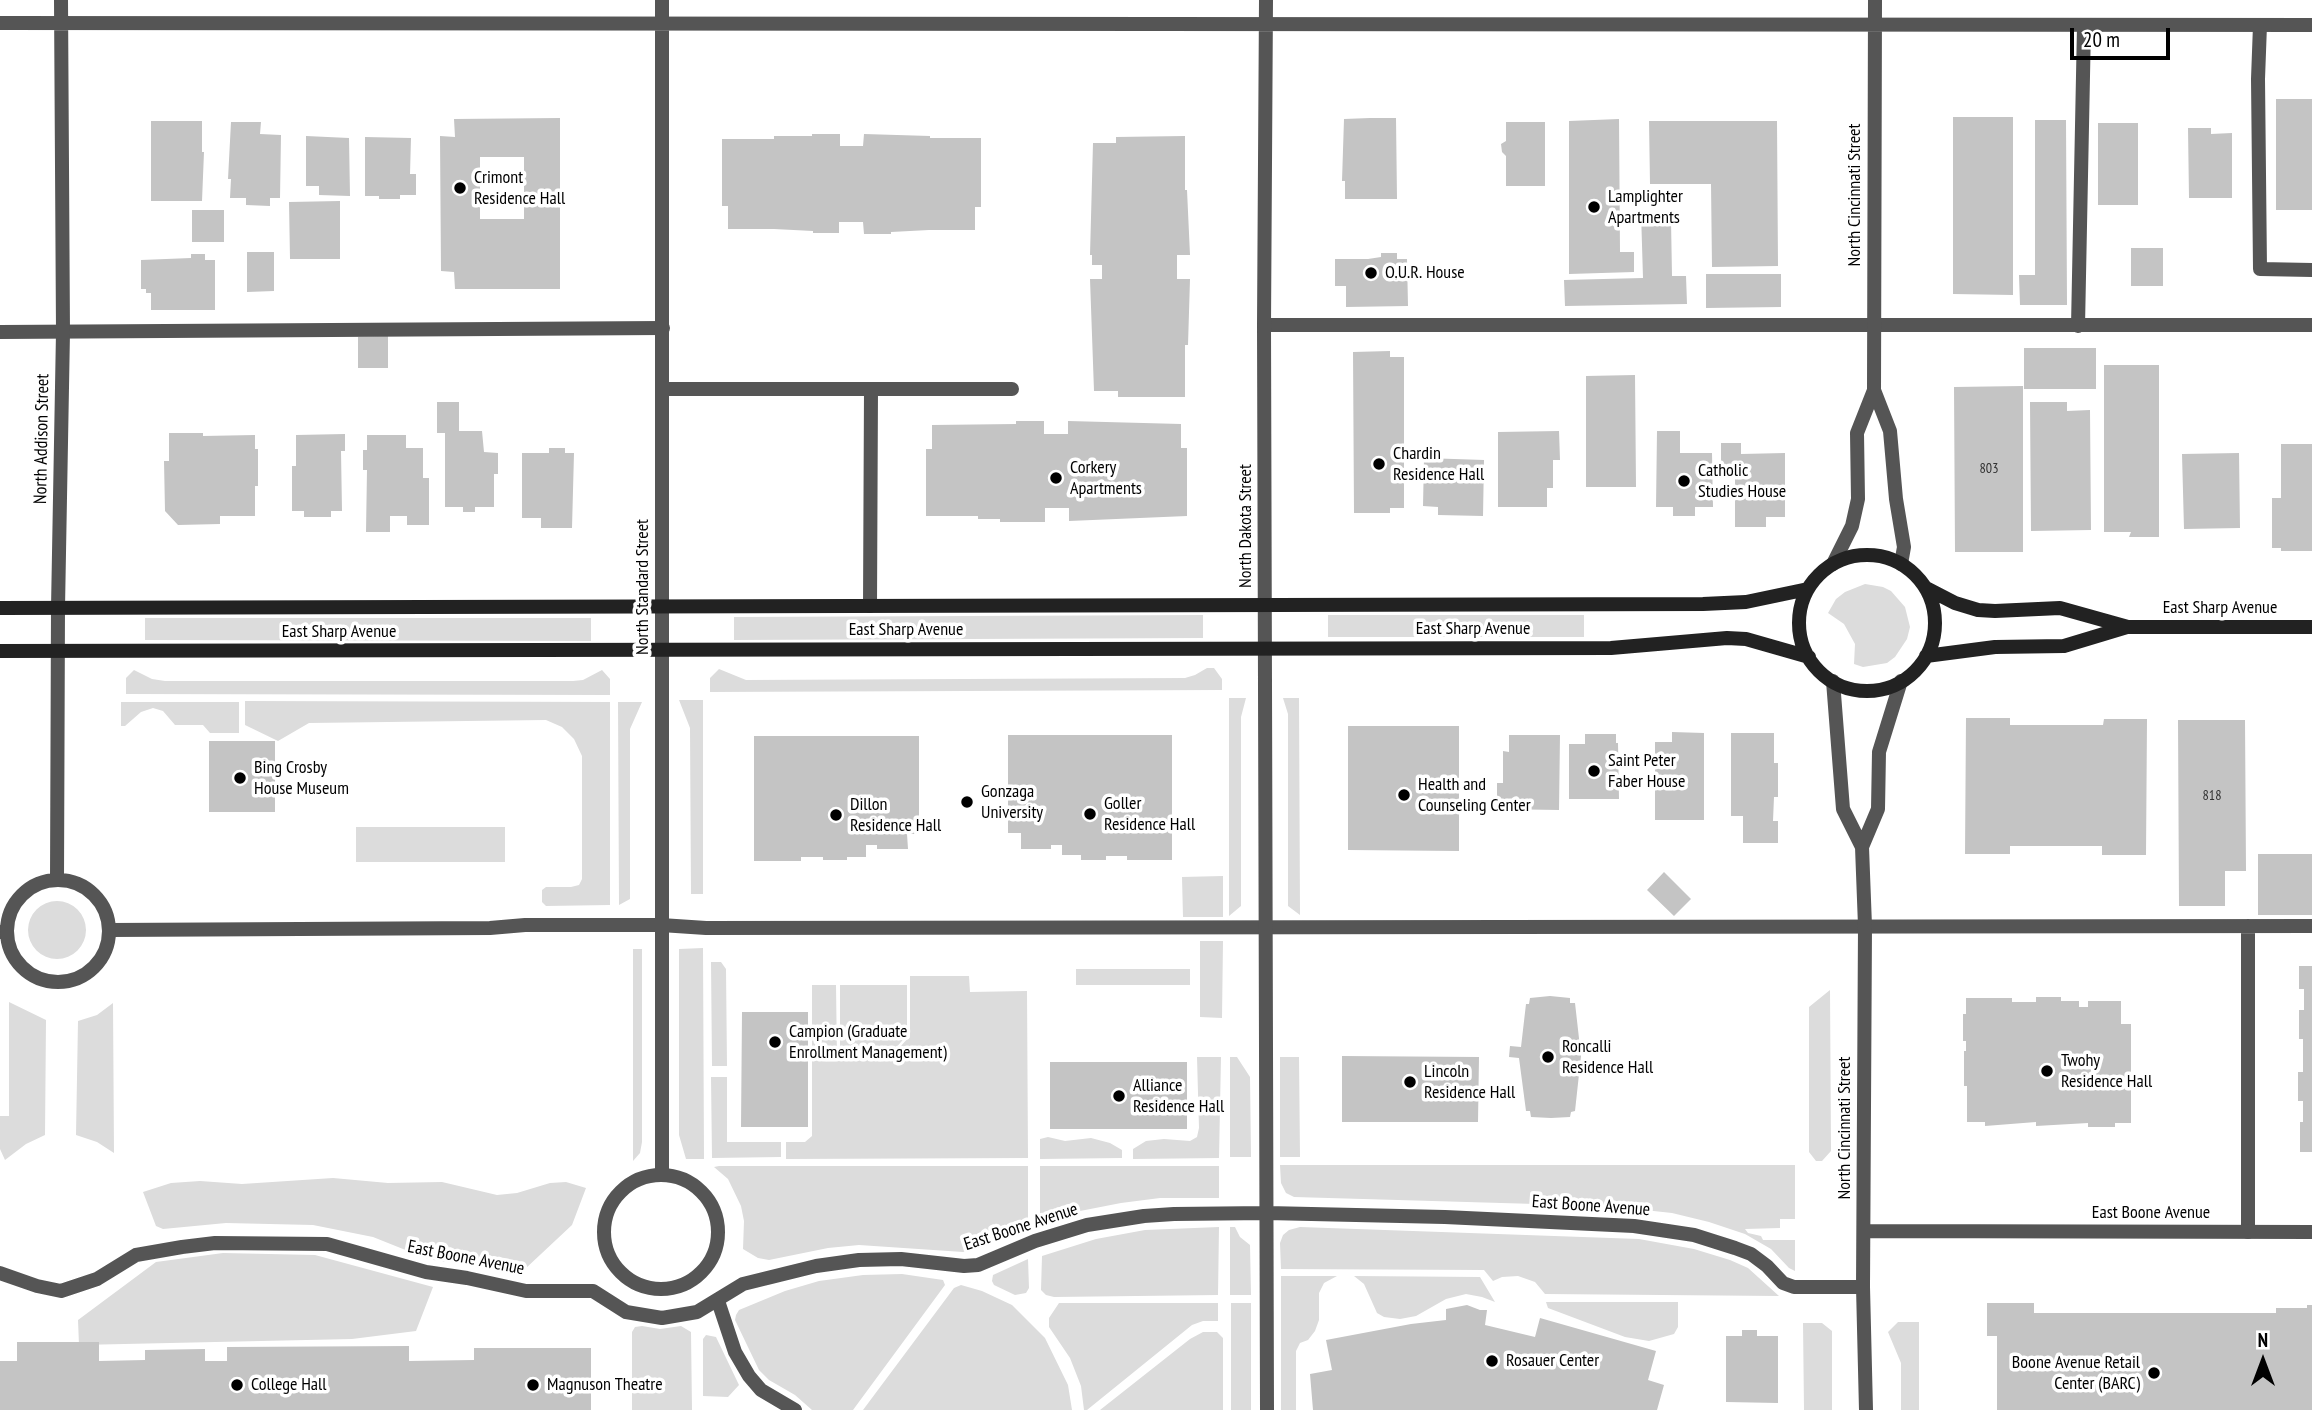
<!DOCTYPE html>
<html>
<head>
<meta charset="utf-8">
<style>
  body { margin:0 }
  #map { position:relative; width:2312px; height:1410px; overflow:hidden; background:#fff; font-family:"PT Sans Narrow",sans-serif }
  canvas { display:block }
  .north { position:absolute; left:2228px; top:1326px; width:70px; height:70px; -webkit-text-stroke:5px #fff; paint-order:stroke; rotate:0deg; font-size:19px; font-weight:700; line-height:28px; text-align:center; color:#000 }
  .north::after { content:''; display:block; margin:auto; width:24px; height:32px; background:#000; clip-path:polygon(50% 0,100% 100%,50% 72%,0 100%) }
  .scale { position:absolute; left:2070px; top:28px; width:100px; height:32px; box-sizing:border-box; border:4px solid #000; border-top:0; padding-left:9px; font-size:21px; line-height:24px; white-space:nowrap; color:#000; -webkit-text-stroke:5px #fff; paint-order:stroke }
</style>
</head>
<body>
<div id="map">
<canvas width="2312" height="1410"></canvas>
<div class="north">N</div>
<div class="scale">20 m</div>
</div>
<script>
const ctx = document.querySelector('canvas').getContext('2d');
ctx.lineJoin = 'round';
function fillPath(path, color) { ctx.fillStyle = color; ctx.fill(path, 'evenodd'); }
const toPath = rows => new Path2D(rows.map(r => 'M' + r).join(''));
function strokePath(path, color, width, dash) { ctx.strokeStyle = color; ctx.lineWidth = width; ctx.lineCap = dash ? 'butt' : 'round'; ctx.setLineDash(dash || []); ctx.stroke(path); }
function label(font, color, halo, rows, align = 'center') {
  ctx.font = font + ' "PT Sans Narrow",sans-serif'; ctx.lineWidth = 7; ctx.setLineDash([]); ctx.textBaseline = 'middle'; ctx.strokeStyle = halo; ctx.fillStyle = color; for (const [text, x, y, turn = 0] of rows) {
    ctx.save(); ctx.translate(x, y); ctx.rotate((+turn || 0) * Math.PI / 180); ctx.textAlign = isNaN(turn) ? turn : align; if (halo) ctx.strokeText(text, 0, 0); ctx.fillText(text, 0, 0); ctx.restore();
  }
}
fillPath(toPath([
  [1865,584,1883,587,1891,591,1905,607,1910,627,1907,639,1895,657,1887,663,1863,667,1854,664,1855,644,1844,624,1828,613,1836,599,1845,592],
  [1203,615,1203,638,734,640,734,617],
  [1328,615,1584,615,1584,637,1328,637],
  [145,618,591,618,591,641,145,640],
  [1207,668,1214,668,1222,679,1222,690,710,692,710,678,719,669,746,680,1185,678,1195,675],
  [134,670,152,679,165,681,573,681,583,680,602,670,610,679,610,695,126,694,126,678],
  [1229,698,1246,698,1241,717,1241,906,1229,916],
  [1283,698,1299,698,1300,915,1288,906,1288,714],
  [679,700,703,700,703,894,691,894,690,728],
  [245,701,610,702,610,905,546,906,542,902,542,890,546,887,571,887,579,885,582,879,582,756,574,739,562,727,546,720,309,723,278,741,245,725],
  [121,702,239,702,239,733,210,733,203,725,175,725,163,711,153,708,141,712,125,726,121,726],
  [618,702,642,702,630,729,630,899,619,905],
  [356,827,505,827,505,862,356,862],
  [1223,876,1223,917,1183,917,1182,877],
  '28 930a29 29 0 1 1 58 0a29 29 0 1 1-58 0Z',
  [1200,941,1223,941,1222,1018,1200,1017],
  [703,948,704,1159,686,1159,679,1135,679,949],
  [633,949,642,949,642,1142,640,1153,633,1161],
  [711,962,721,962,726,969,727,1066,712,1066],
  [1076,969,1190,969,1190,985,1076,985],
  [910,976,969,976,970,992,1027,991,1028,1158,786,1159,786,1142,805,1142,812,1136,812,985,836,985,837,1059,889,1059,910,1036],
  [840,985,907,985,907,1035,895,1049,840,1048],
  [1830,990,1831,1151,1822,1161,1816,1161,1809,1152,1809,1007],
  [9,1002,46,1020,45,1135,26,1144,5,1160,0,1149,0,1116,9,1116],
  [113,1003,114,1153,97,1142,76,1135,78,1021,97,1015],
  [1197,1057,1221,1057,1219,1158,1133,1159,1133,1149,1146,1141,1164,1139,1190,1141,1197,1137,1199,1128],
  [1230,1057,1237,1057,1250,1077,1251,1157,1230,1157],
  [1280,1057,1299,1057,1300,1157,1280,1157],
  [711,1077,727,1077,727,1142,781,1142,781,1157,712,1158],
  [1048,1137,1065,1141,1091,1138,1110,1143,1122,1150,1122,1158,1040,1159,1040,1139],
  [1280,1165,1795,1165,1795,1219,1780,1219,1780,1228,1745,1229,1748,1233,1761,1236,1763,1240,1795,1240,1795,1271,1789,1268,1771,1249,1745,1234,1709,1222,1672,1213,1635,1209,1536,1204,1294,1197,1286,1193,1281,1183],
  [719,1166,1028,1166,1028,1228,978,1248,963,1252,859,1245,828,1248,769,1260,758,1258,743,1249,744,1221,741,1206,728,1179,714,1167],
  [1040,1166,1219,1166,1219,1198,1160,1198,1121,1203,1080,1211,1040,1223],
  [333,1178,388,1183,442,1182,497,1195,517,1193,550,1183,566,1182,586,1188,572,1225,525,1269,498,1271,428,1259,373,1237,313,1225,226,1223,163,1229,156,1226,143,1192,171,1183,200,1181,242,1184],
  [1219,1227,1218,1295,1054,1297,1046,1295,1041,1290,1042,1256,1096,1239,1145,1230],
  [1230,1227,1235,1227,1240,1237,1250,1245,1251,1295,1230,1295],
  [1300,1227,1639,1239,1694,1249,1730,1260,1748,1268,1779,1296,1545,1294,1535,1282,1518,1276,1502,1277,1493,1281,1484,1270,1281,1269,1280,1243,1283,1235,1289,1230],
  [223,1253,315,1255,433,1287,416,1331,352,1339,79,1345,78,1320,156,1262],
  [1028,1259,1029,1288,1026,1293,1015,1295,994,1285,992,1281,993,1275],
  [902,1274,943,1280,945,1285,853,1410,812,1410,795,1395,769,1380,759,1370,735,1320,736,1315,739,1310,785,1291,819,1281,863,1275],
  [1281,1276,1337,1276,1324,1283,1319,1293,1319,1320,1315,1331,1308,1340,1300,1343,1296,1351,1296,1410,1281,1410],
  [1354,1276,1480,1277,1495,1302,1482,1297,1466,1294,1446,1299,1416,1316,1400,1319,1384,1317,1377,1313,1364,1284],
  [961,1285,982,1291,1012,1305,1045,1338,1068,1385,1072,1410,863,1410,954,1288],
  [1546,1302,1678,1302,1678,1327,1674,1334,1649,1341,1625,1337,1548,1308],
  [1059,1303,1218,1303,1218,1321,1203,1321,1192,1325,1087,1410,1084,1410,1081,1386,1070,1358,1049,1327,1049,1318],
  [1231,1303,1251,1303,1251,1410,1231,1410],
  [1898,1322,1919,1322,1919,1410,1901,1410,1901,1363,1888,1332],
  [1803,1323,1822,1323,1832,1331,1832,1410,1804,1410],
  [642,1326,660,1329,681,1326,691,1332,692,1410,632,1410,632,1332,635,1327],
  [1203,1332,1217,1332,1223,1338,1223,1410,1100,1410,1190,1339],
  [706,1335,716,1337,739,1385,728,1397,703,1396,703,1339]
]), '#dcdcdc');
fillPath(toPath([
  [2276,99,2312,99,2312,210,2276,210],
  [1953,117,2013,117,2013,295,1953,294],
  [560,118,560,289,455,289,454,272,441,271,440,136,455,137,454,119],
  [480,157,524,157,524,219,480,219],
  [1370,118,1396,118,1397,199,1345,199,1345,181,1342,181,1344,119],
  [1619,119,1620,252,1634,252,1634,272,1569,274,1569,121],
  [2035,120,2066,120,2067,305,2020,305,2019,275,2035,275],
  [151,121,202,121,202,152,204,152,202,201,151,201],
  [1649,121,1777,121,1778,266,1712,267,1711,184,1650,184],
  [231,122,261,122,260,134,281,135,280,198,270,198,270,206,246,205,246,198,230,198,231,179,228,179],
  [1506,122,1545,122,1545,186,1506,186,1506,156,1502,152,1501,144,1506,141],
  [2098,123,2138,123,2138,205,2098,205],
  [2188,128,2211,128,2211,134,2232,133,2232,198,2189,198],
  [812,134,840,134,840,146,863,146,864,134,930,136,930,138,981,138,981,207,975,207,975,230,929,230,891,232,891,234,864,234,863,222,839,222,839,233,813,233,813,231,774,229,728,229,728,206,722,206,722,139,774,139,774,136,812,136],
  [306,136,349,138,350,196,319,195,319,186,306,186],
  [1185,136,1185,190,1187,190,1190,255,1177,255,1177,279,1190,279,1188,345,1185,345,1185,397,1118,397,1118,391,1094,391,1090,279,1102,279,1102,265,1092,265,1092,255,1090,255,1093,143,1116,143,1116,137],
  [365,137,411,138,410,174,416,174,416,195,400,195,400,199,379,199,379,196,365,196],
  [340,201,340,259,290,259,289,202],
  [192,210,224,210,224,242,192,242],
  [1641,212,1671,220,1672,276,1686,276,1687,304,1565,306,1564,280,1643,278],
  [2131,248,2163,248,2163,286,2131,286],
  [247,252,274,252,274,291,247,292],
  [1381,253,1397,253,1397,259,1407,259,1408,306,1346,307,1346,286,1335,286,1335,259,1368,259,1381,257],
  [191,254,205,254,205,260,215,260,215,310,151,310,151,293,146,293,146,289,141,289,141,260,191,258],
  [1706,274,1781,274,1781,307,1706,308],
  [388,336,388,368,358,368,358,337],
  [2024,348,2096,348,2096,389,2024,389],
  [1390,351,1390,357,1404,357,1404,508,1390,508,1390,513,1354,513,1353,352],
  [2104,365,2159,365,2159,537,2129,537,2131,532,2104,532],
  [1635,375,1636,487,1586,487,1586,376],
  [2023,386,2023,552,1955,552,1954,387],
  [437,402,459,402,459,431,482,431,484,452,498,453,498,474,494,474,494,507,475,507,475,512,463,512,463,507,445,507,445,433,437,433],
  [2030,402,2067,402,2067,411,2090,410,2091,530,2031,531],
  [1016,421,1044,421,1044,434,1068,434,1068,421,1181,424,1181,448,1187,448,1187,516,1069,521,1069,508,1045,508,1045,522,1000,522,1000,519,978,519,978,516,926,516,926,449,932,449,932,425,1016,424],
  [1559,431,1560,460,1553,460,1553,488,1547,488,1547,507,1498,507,1498,432],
  [1657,431,1680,431,1680,453,1712,453,1713,507,1695,507,1695,516,1673,516,1673,507,1656,507],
  [169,433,203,433,203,436,255,435,255,449,258,449,258,486,255,486,255,516,220,516,220,524,178,525,165,511,164,461,169,461],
  [345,434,345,451,341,451,342,511,331,511,331,517,304,517,304,511,292,511,292,466,296,466,296,435],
  [367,435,406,435,406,448,423,448,423,478,429,478,429,525,407,525,407,516,390,516,390,532,366,532,367,470,363,470,363,450,367,450],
  [1721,443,1741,443,1741,454,1785,453,1785,517,1766,517,1766,527,1735,527,1735,476,1721,476],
  [2281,444,2312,444,2312,551,2281,551,2281,548,2272,548,2272,498,2281,498],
  [549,448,565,448,565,453,574,453,572,528,541,528,541,518,522,518,522,453,549,453],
  [2239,453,2240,528,2184,529,2182,454],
  [1424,458,1484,460,1483,516,1438,515,1438,507,1423,506],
  [1966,718,2010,718,2010,725,2103,725,2104,719,2147,719,2146,855,2102,855,2102,846,2010,846,2010,854,1965,854],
  [2178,720,2245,720,2246,871,2225,871,2225,906,2179,906],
  [1348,726,1459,726,1459,851,1348,850],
  [1672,732,1704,733,1704,820,1655,820,1655,742,1672,742],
  [1731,733,1774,733,1774,763,1778,763,1778,797,1774,797,1773,821,1778,821,1778,843,1743,843,1743,816,1731,816],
  [1585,734,1616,734,1616,743,1618,743,1619,799,1569,799,1569,744,1585,744],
  [1008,735,1172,735,1172,860,1127,860,1127,856,1106,856,1106,860,1081,860,1081,855,1062,855,1062,845,1051,845,1051,849,1021,849,1021,833,1008,833],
  [1509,735,1560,735,1559,810,1497,809,1497,783,1503,783,1503,751,1509,752],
  [754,736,919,736,919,834,907,834,908,849,877,849,877,845,866,845,866,857,847,857,847,860,823,860,823,857,801,857,801,861,754,861],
  [209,741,275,741,275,812,209,812],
  [2258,854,2312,854,2312,915,2258,915],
  [1664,872,1691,899,1674,916,1647,890],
  [2299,966,2312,966,2312,1152,2300,1152,2300,1122,2303,1122,2303,1101,2298,1101,2298,1072,2303,1072,2303,1039,2299,1039,2299,1010,2304,1010,2304,989,2299,989],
  [1550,996,1570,998,1570,1003,1575,1003,1581,1056,1575,1111,1571,1112,1570,1117,1551,1118,1531,1117,1530,1111,1526,1111,1519,1058,1509,1057,1510,1046,1521,1047,1526,1004,1529,1004,1530,998],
  [2036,997,2061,997,2061,1001,2079,1001,2079,1007,2088,1007,2088,1001,2121,1001,2121,1024,2131,1024,2131,1123,2115,1123,2115,1127,2088,1127,2088,1123,2036,1126,2036,1122,1985,1126,1985,1122,1967,1122,1967,1086,1964,1086,1964,1051,1966,1051,1966,1041,1963,1041,1963,1014,1966,1014,1966,998,2012,998,2012,1002,2036,1002],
  [742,1012,808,1012,808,1127,741,1127],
  [1342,1056,1479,1057,1478,1122,1342,1122],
  [1050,1062,1187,1062,1187,1129,1050,1129],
  [1987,1303,2034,1303,2034,1313,2276,1313,2276,1308,2307,1308,2307,1305,2312,1305,2312,1410,1997,1410,1997,1336,1987,1336],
  [1467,1305,1480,1310,1487,1310,1485,1325,1535,1337,1540,1318,1656,1351,1648,1380,1664,1385,1657,1410,1313,1410,1310,1374,1332,1370,1326,1340,1411,1324,1446,1320,1446,1309],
  [1742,1330,1757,1330,1757,1336,1778,1336,1778,1403,1726,1402,1726,1336,1742,1336],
  [17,1342,99,1342,99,1361,145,1360,145,1350,205,1349,205,1361,227,1361,227,1347,409,1346,409,1361,474,1360,474,1348,591,1348,591,1410,0,1410,0,1361,17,1361]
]), '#c4c4c4');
strokePath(toPath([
  [2260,25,2258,79,2260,269,2312,270],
  [1264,325,2312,325],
  [2078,326,2084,26],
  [0,332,663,328],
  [663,389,871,389,870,606],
  [871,389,1012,389],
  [2248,926,2248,1232],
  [110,930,490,928,525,925,661,925,706,928,2312,926],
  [0,932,6,932]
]), '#555', 14);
strokePath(toPath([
  [1266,0,1264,325,1267,1410],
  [1875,0,1874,390,1890,431,1896,499,1904,547,1901,564],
  [0,23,2312,25],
  [1833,564,1852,526,1858,499,1857,433,1874,390],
  [1833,681,1843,809,1862,847],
  [57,879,58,608,63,332,61,0],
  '7 931a51 51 0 1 1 102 0a51 51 0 1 1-102 0Z',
  [662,1175,662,0],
  '604 1232a57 57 0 1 1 114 0a57 57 0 1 1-114 0Z',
  [1864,1231,2312,1232],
  [0,1273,37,1286,61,1291,97,1279,136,1255,182,1247,215,1243,327,1244,426,1272,467,1278,526,1291,593,1291,626,1312,662,1318,697,1312,743,1284,816,1266,859,1260,901,1259,964,1266,978,1265,1035,1241,1087,1225,1144,1216,1174,1214,1267,1213,1445,1217,1634,1226,1694,1235,1735,1248,1751,1254,1767,1266,1783,1283,1794,1287,1863,1287],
  [718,1301,735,1352,749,1376,761,1390,795,1410],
  [1866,1410,1863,1287,1865,926,1862,847,1878,809,1879,752,1901,681]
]), '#555', 14);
strokePath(toPath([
  '1799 623a68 68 0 1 1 136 0a68 68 0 1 1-136 0Z',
  [1926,588,1955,603,1978,610,1995,611,2060,608,2128,627,2312,627],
  [0,608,1703,604,1746,602,1808,589],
  [0,651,1611,648,1727,638,1746,639,1809,657],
  [1926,656,1995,647,2064,646,2127,627]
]), '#222', 14);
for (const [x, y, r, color] of [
  [460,188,7,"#000"],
  [1594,207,7,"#000"],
  [1371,273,7,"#000"],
  [1379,464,7,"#000"],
  [1056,478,7,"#000"],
  [1684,481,7,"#000"],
  [1594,771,7,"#000"],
  [240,778,7,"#000"],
  [1404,795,7,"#000"],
  [967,802,7,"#000"],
  [1090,814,7,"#000"],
  [836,815,7,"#000"],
  [775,1042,7,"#000"],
  [1548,1057,7,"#000"],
  [2047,1071,7,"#000"],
  [1410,1082,7,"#000"],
  [1119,1096,7,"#000"],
  [1492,1361,7,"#000"],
  [2154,1373,7,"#000"],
  [237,1385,7,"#000"],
  [533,1385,7,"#000"]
]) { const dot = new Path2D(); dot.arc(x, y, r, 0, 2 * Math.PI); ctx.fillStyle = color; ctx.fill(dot); strokePath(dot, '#fff', 2.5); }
label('14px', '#313131', null, [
  ["803",1989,469],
  ["818",2212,796]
]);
label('18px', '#000', '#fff', [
  ["Crimont",474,178],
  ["Residence Hall",474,199],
  ["Lamplighter",1608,197],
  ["Apartments",1608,218],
  ["O.U.R. House",1385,273],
  ["Chardin",1393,454],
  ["Residence Hall",1393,475],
  ["Corkery",1070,468],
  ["Apartments",1070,489],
  ["Catholic",1698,471],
  ["Studies House",1698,492],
  ["Saint Peter",1608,761],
  ["Faber House",1608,782],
  ["Bing Crosby",254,768],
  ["House Museum",254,789],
  ["Health and",1418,785],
  ["Counseling Center",1418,806],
  ["Gonzaga",981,792],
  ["University",981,813],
  ["Goller",1104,804],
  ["Residence Hall",1104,825],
  ["Dillon",850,805],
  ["Residence Hall",850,826],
  ["Campion (Graduate",789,1032],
  ["Enrollment Management)",789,1053],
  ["Roncalli",1562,1047],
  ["Residence Hall",1562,1068],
  ["Twohy",2061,1061],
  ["Residence Hall",2061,1082],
  ["Lincoln",1424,1072],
  ["Residence Hall",1424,1093],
  ["Alliance",1133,1086],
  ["Residence Hall",1133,1107],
  ["Rosauer Center",1506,1361],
  ["Boone Avenue Retail",2140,1363,"right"],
  ["Center (BARC)",2140,1384,"right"],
  ["College Hall",251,1385],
  ["Magnuson Theatre",547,1385]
], 'left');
label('18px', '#000', '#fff', [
  ["North Cincinnati Street",1855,195,-90],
  ["North Addison Street",42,439,-89],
  ["North Dakota Street",1246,526,-90],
  ["North Standard Street",643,587,-90],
  ["East Sharp Avenue",2220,608],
  ["East Sharp Avenue",1473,629],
  ["East Sharp Avenue",906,630],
  ["East Sharp Avenue",339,632],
  ["North Cincinnati Street",1845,1128,-90],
  ["East Boone Avenue",1591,1206,4],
  ["East Boone Avenue",2151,1213],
  ["East Boone Avenue",1021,1227,-18],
  ["East Boone Avenue",466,1258,11]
]);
</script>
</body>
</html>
